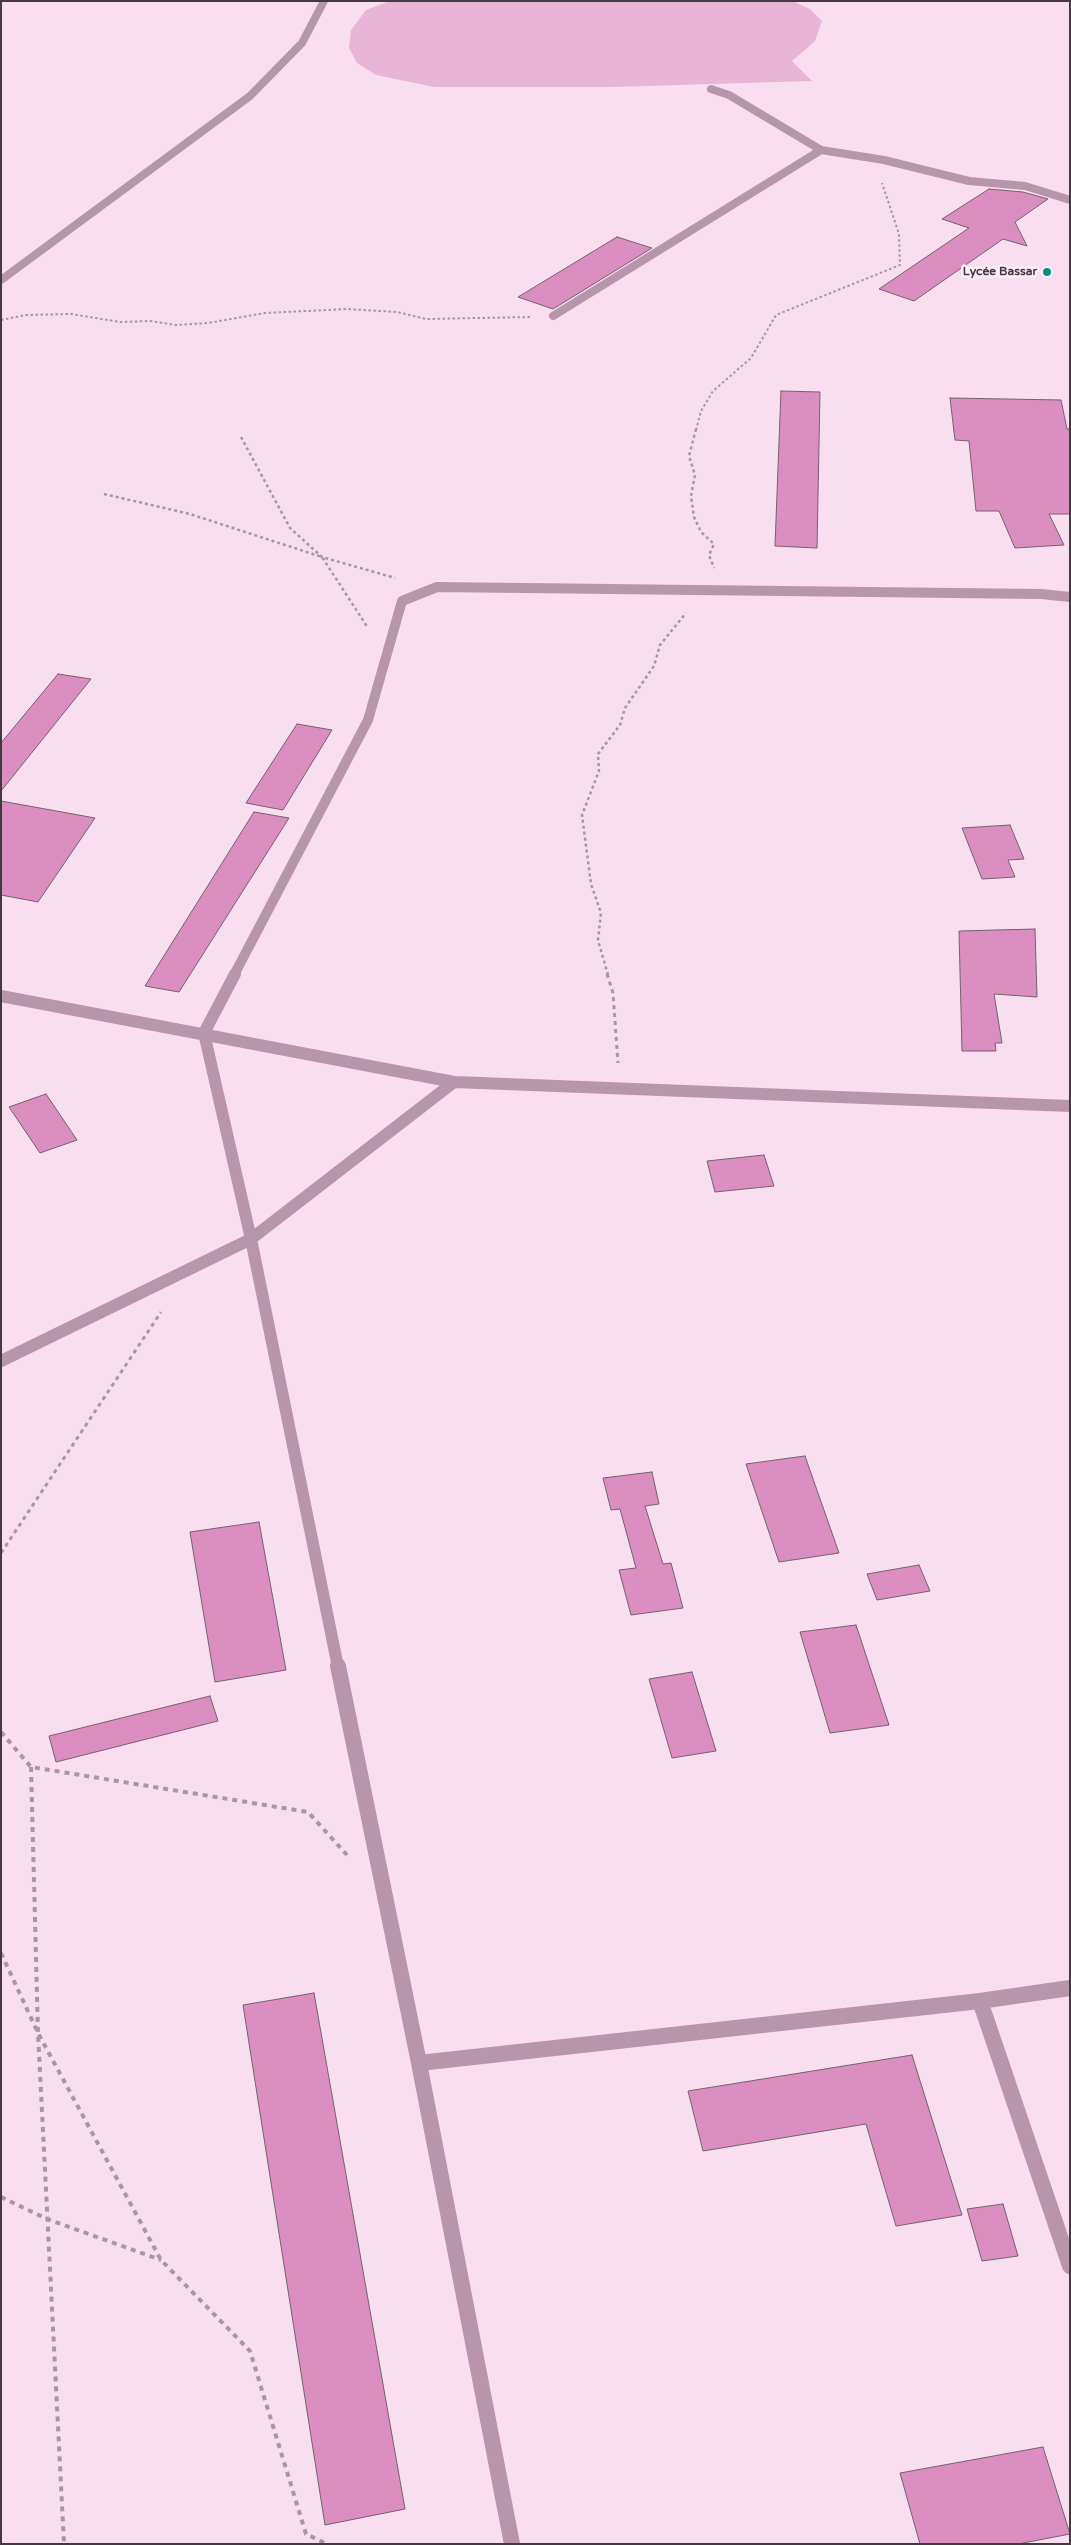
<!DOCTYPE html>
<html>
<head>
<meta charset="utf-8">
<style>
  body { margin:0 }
  #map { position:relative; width:1071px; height:2545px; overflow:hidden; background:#f8deee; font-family:"Varela Round",sans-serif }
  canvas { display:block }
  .frame { position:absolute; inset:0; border:2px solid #43393f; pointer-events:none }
</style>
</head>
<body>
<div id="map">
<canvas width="1071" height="2545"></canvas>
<div class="frame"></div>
</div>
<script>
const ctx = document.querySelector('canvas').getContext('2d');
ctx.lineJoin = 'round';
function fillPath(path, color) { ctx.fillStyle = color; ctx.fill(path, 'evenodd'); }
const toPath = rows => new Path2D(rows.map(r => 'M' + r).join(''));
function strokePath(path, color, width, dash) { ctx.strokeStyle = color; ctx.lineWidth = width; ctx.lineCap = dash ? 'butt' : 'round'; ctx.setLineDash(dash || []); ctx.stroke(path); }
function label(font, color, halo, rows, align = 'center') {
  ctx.font = font + ' "Varela Round",sans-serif'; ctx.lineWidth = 5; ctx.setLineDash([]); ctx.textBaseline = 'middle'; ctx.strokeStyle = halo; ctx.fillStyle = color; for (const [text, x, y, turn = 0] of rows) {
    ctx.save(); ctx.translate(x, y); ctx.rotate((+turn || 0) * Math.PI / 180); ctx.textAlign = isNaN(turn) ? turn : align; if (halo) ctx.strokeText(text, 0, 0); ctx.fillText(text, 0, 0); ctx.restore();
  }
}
fillPath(toPath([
  [390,1,792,1,810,9,822,21,815,41,792,61,812,81,612,87,434,87,376,75,357,63,349,48,351,30,366,10]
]), '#e9b5d6');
const building = toPath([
  [989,189,1023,192,1048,199,1015,222,1027,246,1003,239,914,301,879,289,969,228,942,219,989,189],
  [617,237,652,248,553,309,518,297,617,237],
  [781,391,820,392,817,548,775,546,781,391],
  [950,398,1061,400,1067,429,1070,429,1070,514,1049,514,1064,545,1015,548,999,511,976,511,969,441,955,440,950,398],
  [58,674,91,679,1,791,1,743,58,674],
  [297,724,332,730,283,810,246,803,297,724],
  [1,801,95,818,38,902,1,895,1,801],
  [254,812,289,818,179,992,145,986,254,812],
  [1010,825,1024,859,1008,860,1015,877,982,879,962,828,1010,825],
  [1035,929,1037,997,994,994,1002,1043,995,1043,996,1051,962,1051,959,931,1035,929],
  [46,1094,77,1140,40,1153,9,1107,46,1094],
  [764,1155,774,1186,715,1192,707,1161,764,1155],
  [805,1456,839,1553,779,1562,746,1464,805,1456],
  [652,1472,659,1504,645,1506,663,1564,671,1563,683,1608,631,1615,619,1570,636,1568,620,1509,611,1510,603,1478,652,1472],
  [259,1522,286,1670,215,1682,190,1532,259,1522],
  [919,1565,930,1591,877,1600,867,1574,919,1565],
  [856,1625,889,1725,830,1733,800,1632,856,1625],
  [692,1672,716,1751,672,1758,649,1679,692,1672],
  [210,1696,218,1721,56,1762,49,1736,210,1696],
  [314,1993,405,2509,325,2525,243,2005,314,1993],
  [912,2055,962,2215,896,2226,866,2124,703,2151,688,2091,912,2055],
  [1003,2204,1018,2256,982,2261,967,2209,1003,2204],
  [1043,2447,1070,2534,1018,2544,920,2544,900,2473,1043,2447]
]);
fillPath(building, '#db8fc1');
strokePath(building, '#765f6d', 1);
strokePath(toPath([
  [1,320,25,315,71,314,120,322,150,321,176,325,208,323,265,313,347,309,397,312,426,319,532,317],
  [696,430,701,411,713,391,751,358,776,315,900,265,899,234,882,183]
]), '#a996a2', 2, [2.5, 2.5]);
strokePath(toPath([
  [696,429,689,456,695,475,691,496,694,517,701,532,714,544,709,555,714,568],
  [241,437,290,528,322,557,395,578],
  [104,494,190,514,322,557,368,628],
  [608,975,598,940,601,913,591,884,582,815,599,771,598,754,620,725,625,708,654,666,660,645,686,613]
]), '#a996a2', 2.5, [3, 3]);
strokePath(toPath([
  [607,974,613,993,618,1063],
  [1,1553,161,1312]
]), '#a996a2', 3, [4, 4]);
strokePath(toPath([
  [1,1732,31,1767,308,1812,347,1855],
  [31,1767,38,2033,64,2544],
  [1,1953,38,2033,161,2260,250,2351,306,2534,327,2544],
  [1,2197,47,2219,161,2260]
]), '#a996a2', 4, [5, 5]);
strokePath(toPath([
  [711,89,729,95,821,150,884,160,969,181,1025,186,1070,200],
  [553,316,821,150]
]), '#b795aa', 8);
strokePath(toPath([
  [234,975,368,720,402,601,437,587,1041,594,1070,597]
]), '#b795aa', 10);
strokePath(toPath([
  [235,974,204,1033,251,1239,338,1667],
  [1,996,454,1082,1070,1106],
  [1,1361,251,1239,454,1082]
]), '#b795aa', 12);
strokePath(toPath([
  [338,1666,419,2063,512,2544],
  [1070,1988,980,2001,1070,2266],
  [419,2063,980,2001]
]), '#b795aa', 16);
strokePath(toPath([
  [1,280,250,96,302,43,324,1]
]), '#b795aa', 8);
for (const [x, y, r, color] of [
  [1047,272,5,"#009381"]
]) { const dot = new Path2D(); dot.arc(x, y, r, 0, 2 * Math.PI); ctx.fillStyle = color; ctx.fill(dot); strokePath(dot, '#feeff8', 2); }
label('bold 12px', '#43393f', '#feeff8', [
  ["Lycée Bassar",1037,272]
], 'right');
</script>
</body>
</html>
